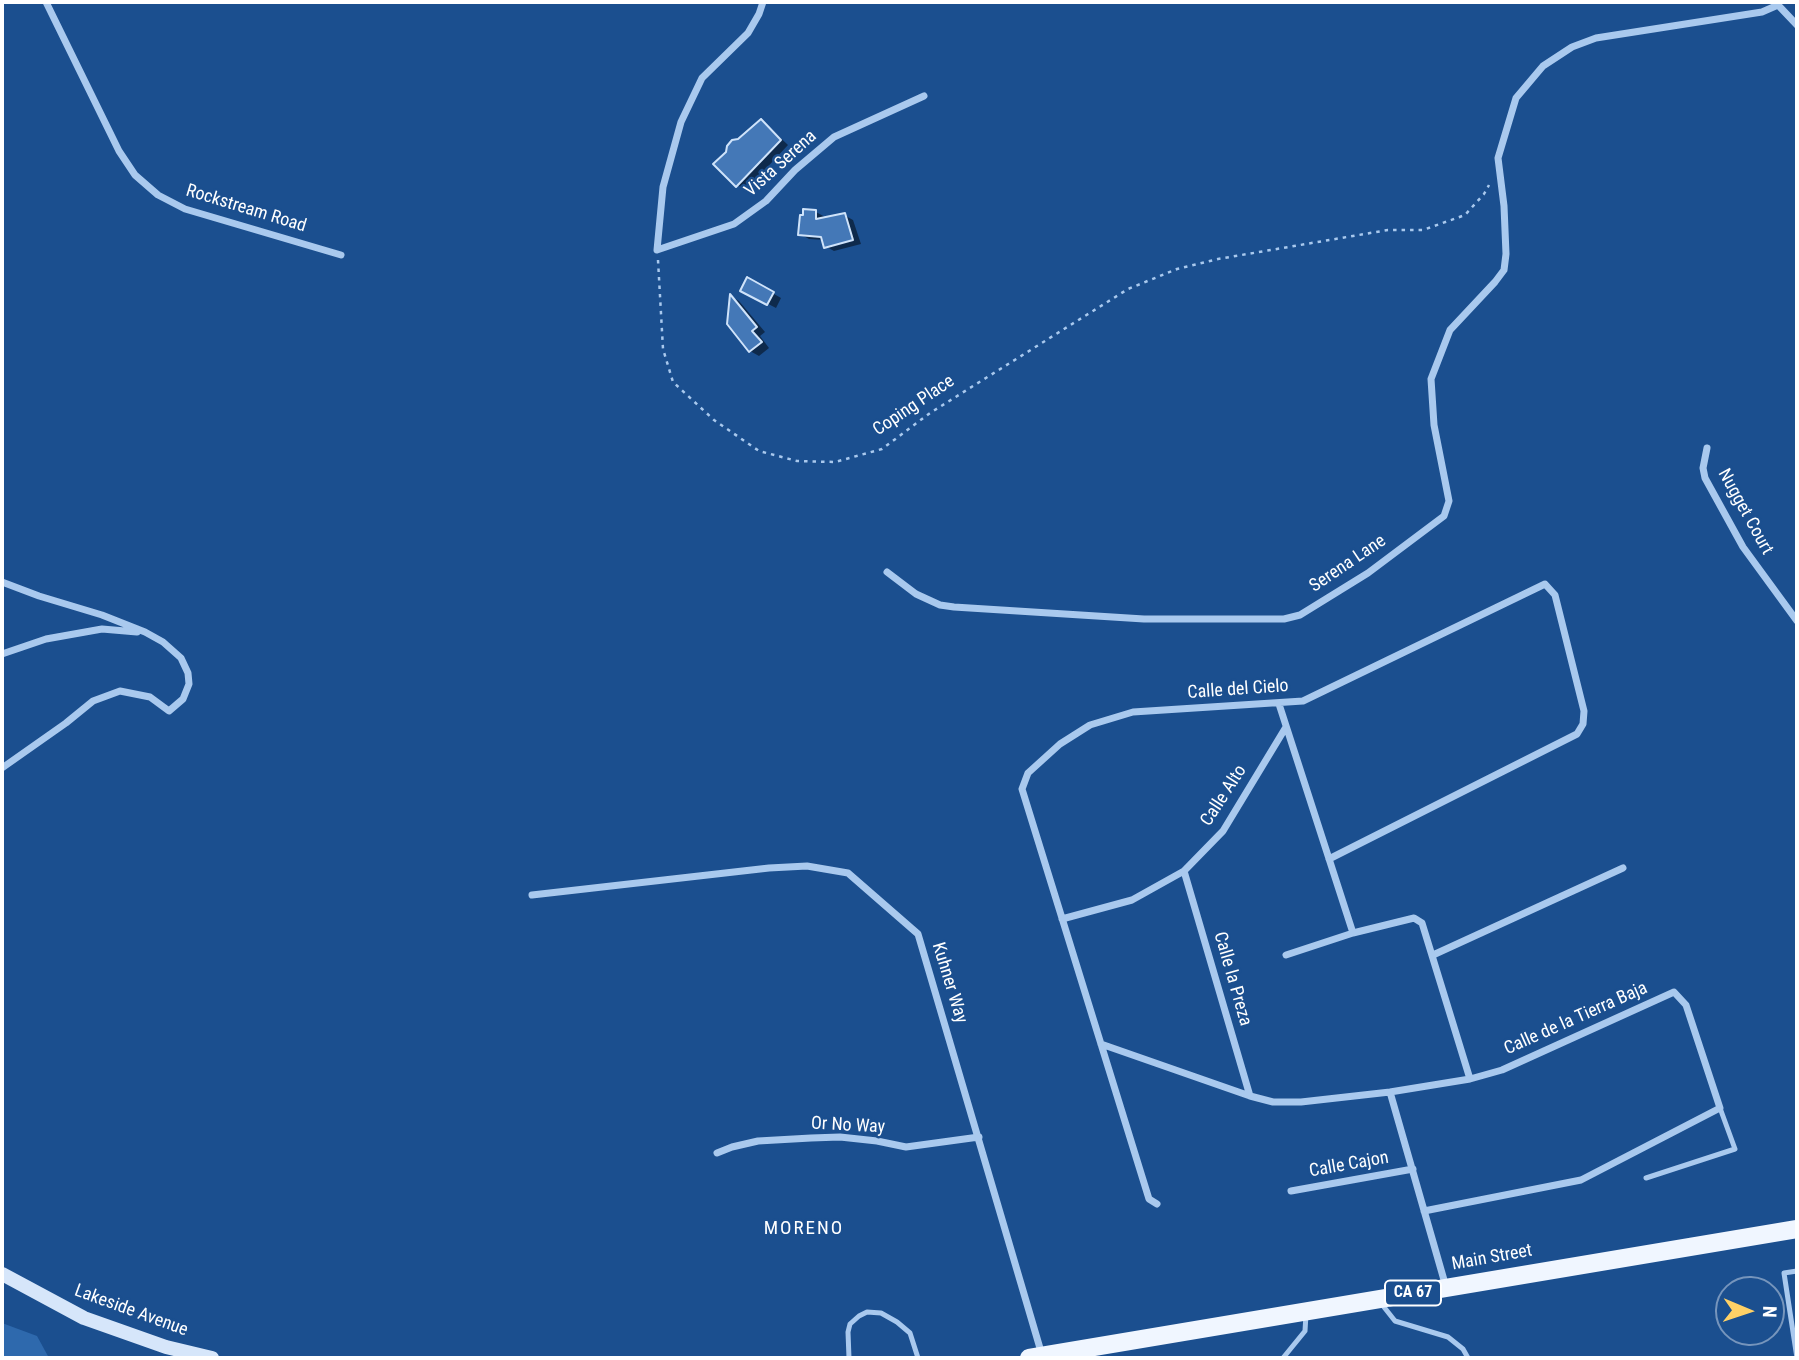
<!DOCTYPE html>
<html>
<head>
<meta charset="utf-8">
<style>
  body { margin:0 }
  #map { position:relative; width:1799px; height:1360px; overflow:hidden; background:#1b4f8f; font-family:"Roboto Condensed",sans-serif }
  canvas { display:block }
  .frame { position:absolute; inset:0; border:4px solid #fff; pointer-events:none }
  .north { position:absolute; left:1715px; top:1276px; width:70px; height:70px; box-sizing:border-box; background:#1b4f8f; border:2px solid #7695bc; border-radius:50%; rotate:92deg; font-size:19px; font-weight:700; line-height:28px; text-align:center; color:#fff }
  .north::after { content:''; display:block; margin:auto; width:24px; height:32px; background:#ffd166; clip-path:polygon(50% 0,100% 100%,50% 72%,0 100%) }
</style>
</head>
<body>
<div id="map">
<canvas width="1799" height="1360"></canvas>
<div class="frame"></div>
<div class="north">N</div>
</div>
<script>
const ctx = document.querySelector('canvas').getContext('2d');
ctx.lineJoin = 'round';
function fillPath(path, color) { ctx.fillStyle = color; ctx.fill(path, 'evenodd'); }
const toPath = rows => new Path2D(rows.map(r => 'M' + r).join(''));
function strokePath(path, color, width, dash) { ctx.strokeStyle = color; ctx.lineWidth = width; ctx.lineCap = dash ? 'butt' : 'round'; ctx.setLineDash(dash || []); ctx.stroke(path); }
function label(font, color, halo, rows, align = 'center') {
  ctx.font = font + ' "Roboto Condensed",sans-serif'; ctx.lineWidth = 5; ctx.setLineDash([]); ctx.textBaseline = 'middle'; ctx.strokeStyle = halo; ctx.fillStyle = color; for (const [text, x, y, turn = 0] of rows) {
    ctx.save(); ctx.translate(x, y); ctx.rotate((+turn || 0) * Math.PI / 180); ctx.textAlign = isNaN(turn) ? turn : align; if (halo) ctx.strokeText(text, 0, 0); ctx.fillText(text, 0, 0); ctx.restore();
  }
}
fillPath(toPath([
  [2,1323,37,1336,49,1358,2,1358]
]), '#2e69ad');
fillPath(toPath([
  [761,122,769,127,788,145,746,190,737,185,739,141],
  [816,212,825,217,824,219,844,215,853,220,861,244,834,251,825,246,824,240,809,239,800,234],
  [748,279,781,298,776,308,751,295],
  [732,297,739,301,765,332,760,336,769,348,759,356,750,351]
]), '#0007');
const building = toPath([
  [761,119,781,140,736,187,713,164,726,152,727,146,732,140,738,139,761,119],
  [803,209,816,210,816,219,845,213,853,240,824,248,821,237,798,235,800,215,803,215,803,209],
  [747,277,774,292,767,305,740,291,747,277],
  [730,294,757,327,752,331,762,342,749,352,727,324,730,294]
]);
fillPath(building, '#4478b7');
strokePath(building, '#cfe3fa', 2);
strokePath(toPath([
  [658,260,663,349,673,382,714,420,759,451,797,461,835,462,882,449,930,413,1128,289,1177,269,1218,259,1388,230,1423,230,1465,215,1484,194,1489,185]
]), '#a9c9ee', 2.5, [3.5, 5]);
strokePath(toPath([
  [1646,1178,1735,1149,1720,1108],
  [1797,1271,1784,1273,1797,1358],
  [1380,1302,1395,1321,1448,1337,1463,1349,1468,1358],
  [849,1358,848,1332,850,1324,859,1316,867,1312,881,1313,897,1322,910,1333,918,1358],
  [1283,1358,1305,1331,1306,1314]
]), '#a9c9ee', 5);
strokePath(toPath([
  [46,2,119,151,135,175,158,195,185,209,341,255],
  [763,2,759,14,748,33,702,78,681,122,663,187,657,250,734,224,766,201,795,170,834,137,924,96],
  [1779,2,1778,5,1797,25],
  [1707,448,1703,468,1705,478,1743,547,1797,621],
  [887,572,916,594,940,605,954,607,1144,619,1284,619,1300,615,1368,573,1444,516,1449,501,1434,425,1431,379,1450,330,1495,282,1504,270,1506,254,1504,206,1498,158,1516,98,1543,66,1572,47,1596,38,1762,12,1778,5],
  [2,582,39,596,102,615,145,632,163,642,181,658,188,673,189,684,183,699,169,711,150,697,120,691,93,701,66,723,2,768],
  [2,654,46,639,102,629,137,632],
  [1279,704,1353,933],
  [1184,871,1250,1096],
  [532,895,769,868,807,866,848,873,918,934,1042,1355],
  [1062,919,1132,900,1184,871,1223,831,1286,727],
  [1286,955,1353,933,1414,918,1422,923,1470,1079],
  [1433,955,1623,868],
  [1101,1044,1250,1096,1273,1102,1301,1102,1390,1092,1470,1079,1502,1070,1674,992,1686,1005,1720,1108,1581,1180,1424,1211],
  [1390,1092,1446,1287],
  [717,1153,732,1147,758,1141,811,1138,840,1137,877,1141,906,1147,979,1137],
  [1291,1191,1413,1169],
  [1157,1204,1149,1199,1022,789,1028,773,1060,744,1090,725,1133,712,1303,701,1545,584,1555,595,1584,711,1583,724,1577,734,1329,859]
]), '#a9c9ee', 7);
strokePath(toPath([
  [2,1274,84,1318,166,1347,212,1358]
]), '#d6e6fa', 14);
strokePath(toPath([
  [1029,1358,1797,1229]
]), '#f0f6ff', 18);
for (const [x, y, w] of [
  [1413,1293,56]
]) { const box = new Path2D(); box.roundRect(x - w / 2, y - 12.5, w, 25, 5); ctx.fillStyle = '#1b4f8f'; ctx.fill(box); strokePath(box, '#fff', 2); }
label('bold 16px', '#fff', null, [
  ["CA 67",1413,1293]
]);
label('18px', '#fff', '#1b4f8f', [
  ["Vista Serena",781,164,-42],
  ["Rockstream Road",246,209,17],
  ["Coping Place",914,406,-34],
  ["Nugget Court",1745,512,61],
  ["Serena Lane",1348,564,-34],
  ["Calle del Cielo",1238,690,-4],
  ["Calle Alto",1224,796,-57],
  ["Calle la Preza",1232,979,74],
  ["Kuhner Way",949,983,73],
  ["Calle de la Tierra Baja",1576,1019,-24],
  ["Or No Way",848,1126,3],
  ["Calle Cajon",1349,1165,-10],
  ["Main Street",1492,1258,-10],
  ["Lakeside Avenue",131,1311,20]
]);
ctx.letterSpacing = '2px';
label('19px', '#fff', '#1b4f8f', [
  ["MORENO",804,1229]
]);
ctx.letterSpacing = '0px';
</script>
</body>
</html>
